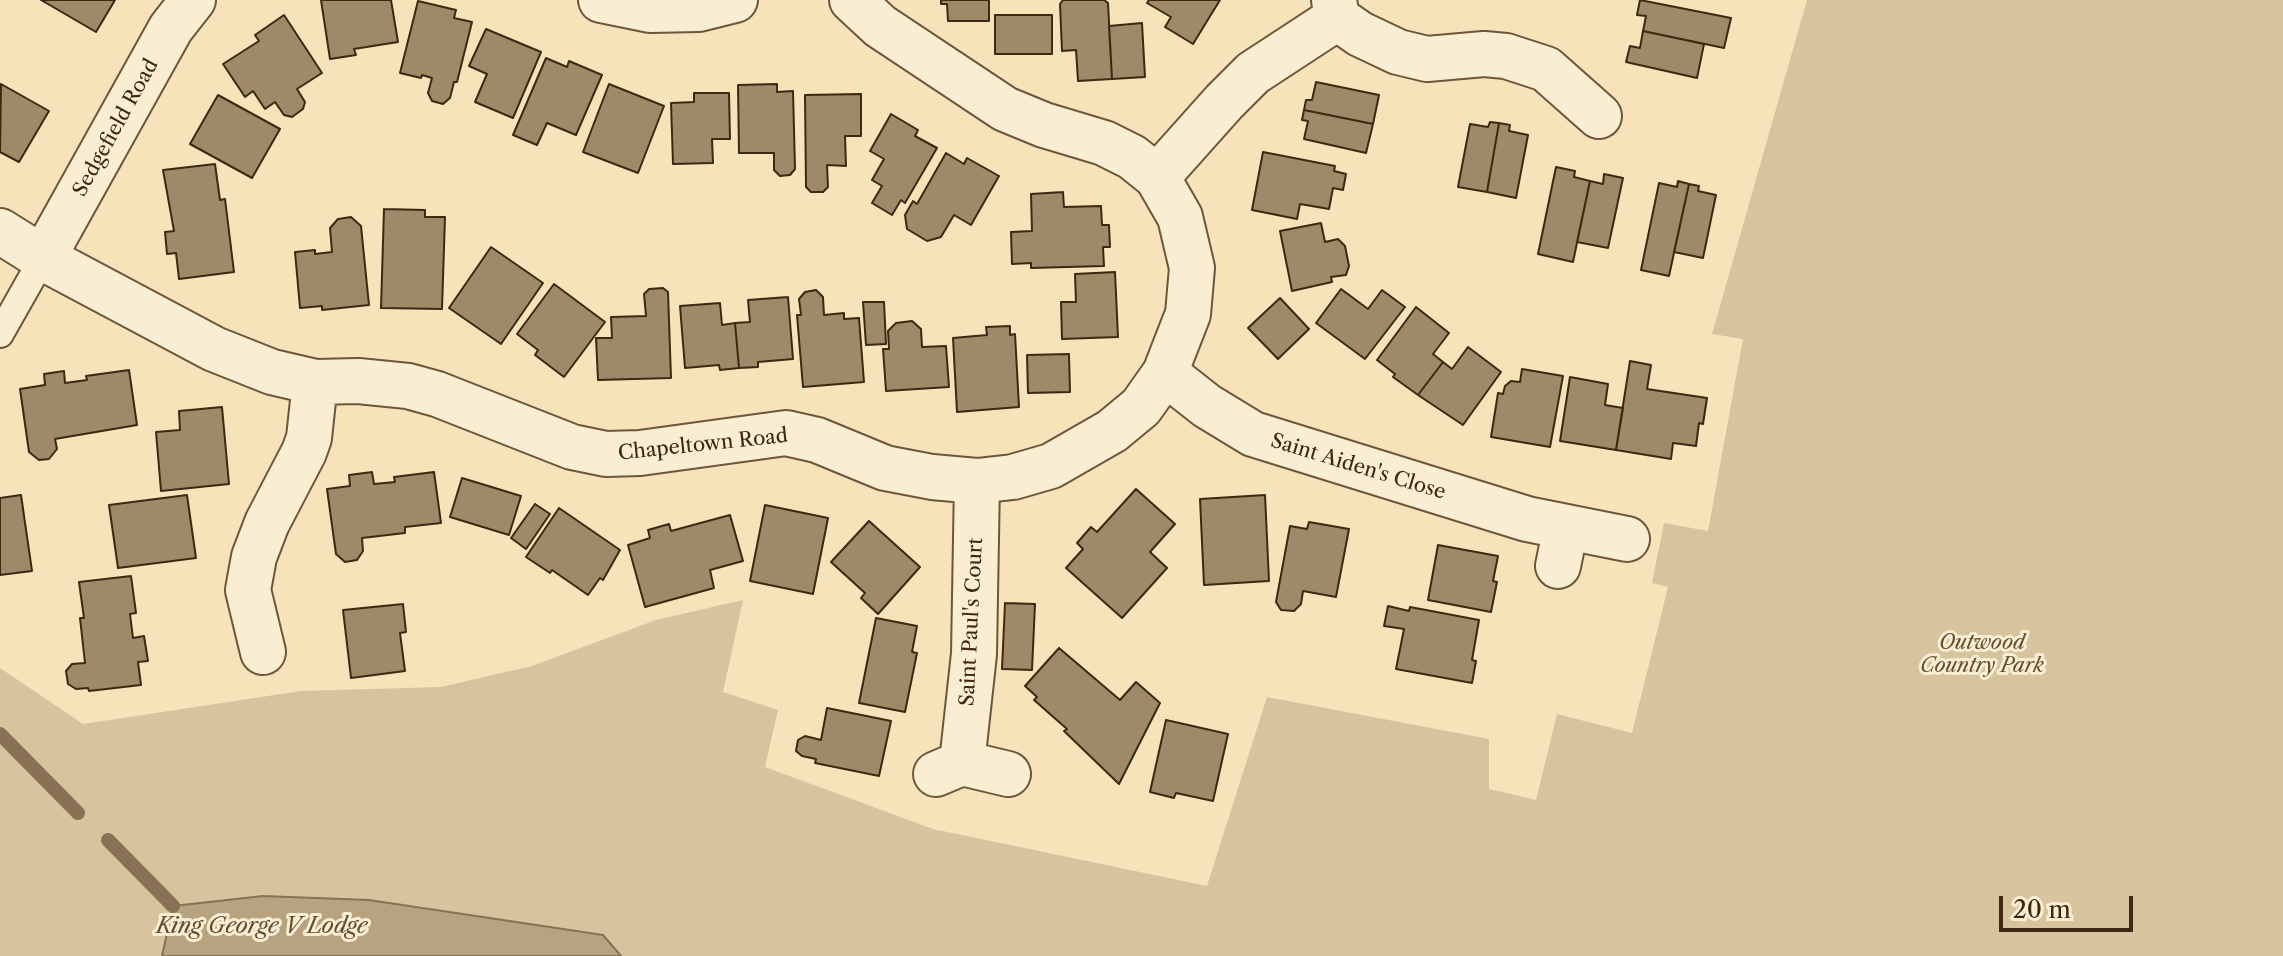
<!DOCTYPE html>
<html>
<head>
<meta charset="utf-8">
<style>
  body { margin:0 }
  #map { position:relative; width:2283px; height:956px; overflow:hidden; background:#f6e3ba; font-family:"Libre Caslon Text",serif }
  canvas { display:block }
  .scale { position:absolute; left:1999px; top:896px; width:134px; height:36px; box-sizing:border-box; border:4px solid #3f2711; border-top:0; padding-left:10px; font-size:24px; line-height:28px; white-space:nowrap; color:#3f2711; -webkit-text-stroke:6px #f9edd2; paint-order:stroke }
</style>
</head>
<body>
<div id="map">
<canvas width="2283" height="956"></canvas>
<div class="scale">20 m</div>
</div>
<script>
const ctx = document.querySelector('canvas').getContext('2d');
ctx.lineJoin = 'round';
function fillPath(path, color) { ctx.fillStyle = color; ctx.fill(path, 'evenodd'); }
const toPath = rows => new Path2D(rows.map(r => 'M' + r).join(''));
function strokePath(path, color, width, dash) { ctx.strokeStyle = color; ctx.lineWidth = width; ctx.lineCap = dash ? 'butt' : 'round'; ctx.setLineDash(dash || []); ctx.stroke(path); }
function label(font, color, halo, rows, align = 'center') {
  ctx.font = font + ' "Libre Caslon Text",serif'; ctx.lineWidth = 6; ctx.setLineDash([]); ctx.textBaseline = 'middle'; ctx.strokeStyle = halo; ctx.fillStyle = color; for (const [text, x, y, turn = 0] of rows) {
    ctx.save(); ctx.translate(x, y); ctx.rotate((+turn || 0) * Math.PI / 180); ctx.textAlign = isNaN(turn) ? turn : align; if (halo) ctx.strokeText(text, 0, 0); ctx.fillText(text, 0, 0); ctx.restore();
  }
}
fillPath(toPath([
  [1807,0,2283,0,2283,956,0,956,0,668,83,724,301,691,441,687,532,666,656,620,743,600,723,692,778,710,765,767,933,829,1207,886,1267,697,1489,739,1489,789,1536,800,1557,714,1632,733,1668,587,1652,583,1664,523,1708,531,1743,339,1712,334]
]), '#d7c39d');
const water = toPath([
  [263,896,369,900,603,935,621,956,162,956,173,906,263,896]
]);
fillPath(water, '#b8a381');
strokePath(water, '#887154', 2);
strokePath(toPath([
  [0,734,78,813],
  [108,840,173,906]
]), '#887154', 14);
const building = toPath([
  [41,0,115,0,96,32,41,0],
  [321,0,391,0,398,42,354,49,356,55,330,59,321,0],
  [941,0,989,0,989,21,948,21,947,4,941,4,941,0],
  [1063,0,1104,0,1108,3,1112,79,1078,81,1076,50,1062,51,1060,4,1063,0],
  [1149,0,1220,0,1193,44,1165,27,1171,17,1147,3,1149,0],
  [1640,0,1731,18,1724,48,1643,31,1646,16,1637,15,1640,0],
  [418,1,456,10,454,18,472,22,457,82,454,82,450,98,443,104,432,101,428,93,432,78,422,75,421,78,400,73,418,1],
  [284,15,322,73,297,89,305,102,303,109,292,117,284,115,275,102,265,109,253,91,245,97,223,64,259,41,255,35,284,15],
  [995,15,1052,15,1052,54,995,54,995,15],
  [1142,23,1145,77,1112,79,1109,26,1142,23],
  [486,29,541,52,513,118,475,102,487,74,469,66,486,29],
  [1643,31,1704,44,1697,78,1626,62,1630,46,1640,48,1643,31],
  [546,58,567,67,569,61,602,75,576,135,547,123,537,145,513,135,546,58],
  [1316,82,1379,95,1373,124,1304,110,1306,100,1312,100,1316,82],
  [1,84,49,111,19,162,0,152,1,84],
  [609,84,664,106,638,173,583,152,609,84],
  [777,84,777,92,793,91,795,169,790,175,780,176,774,170,774,153,739,153,738,85,777,84],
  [694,93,729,93,730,139,712,139,713,163,673,164,671,103,694,102,694,93],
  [861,94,861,136,845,136,846,166,827,165,828,187,823,192,811,192,806,187,805,95,861,94],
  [218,95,280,129,252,178,190,144,218,95],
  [1304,110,1373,124,1366,153,1304,139,1308,121,1302,120,1304,110],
  [891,114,918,130,915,136,937,148,905,203,901,200,892,215,872,203,882,186,872,180,884,159,870,151,891,114],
  [1490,122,1499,123,1487,192,1458,187,1470,124,1488,127,1490,122],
  [1499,123,1510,125,1509,131,1528,135,1516,198,1487,192,1499,123],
  [1263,152,1335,166,1334,171,1346,174,1343,190,1333,188,1329,209,1300,204,1297,219,1252,210,1263,152],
  [946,153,964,164,967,158,999,176,971,225,954,215,941,237,927,241,907,229,905,215,913,201,917,204,946,153],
  [215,164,220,200,225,199,234,272,179,279,176,253,167,254,165,232,174,231,163,170,215,164],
  [1556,167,1575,171,1574,177,1590,181,1573,262,1538,254,1556,167],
  [1604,174,1623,178,1608,248,1577,242,1590,181,1603,184,1604,174],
  [1678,181,1689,184,1669,276,1641,270,1659,183,1677,187,1678,181],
  [1689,184,1699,186,1698,191,1716,195,1703,258,1674,252,1689,184],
  [1063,192,1064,207,1101,206,1102,225,1109,225,1110,247,1103,247,1104,266,1031,268,1031,263,1012,264,1011,232,1032,231,1031,194,1063,192],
  [384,209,425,210,425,217,445,217,442,309,381,308,384,209],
  [351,217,361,226,369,305,322,310,322,306,300,308,295,252,315,250,315,254,332,252,330,228,338,219,351,217],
  [1321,223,1325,242,1338,239,1345,246,1349,266,1346,275,1331,277,1332,282,1292,291,1280,231,1321,223],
  [491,247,543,283,501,344,449,308,491,247],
  [1115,272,1118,337,1062,339,1061,302,1076,302,1075,274,1115,272],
  [554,284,605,322,564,377,535,355,538,350,517,334,554,284],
  [663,288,668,292,671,378,598,380,596,338,612,338,611,317,646,316,644,294,649,289,663,288],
  [1341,289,1368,309,1382,290,1405,307,1365,359,1316,323,1341,289],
  [816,290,823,297,824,315,844,313,844,319,859,318,864,382,803,387,797,315,801,315,799,299,805,292,816,290],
  [788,297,793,359,758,362,758,367,739,368,735,323,750,322,748,300,788,297],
  [1280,298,1309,329,1278,359,1248,328,1280,298],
  [863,302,884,302,886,344,866,345,863,302],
  [720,303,722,325,735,323,739,368,720,370,719,365,685,368,680,306,720,303],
  [1416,307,1449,333,1433,354,1443,362,1418,395,1393,377,1395,374,1377,360,1416,307],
  [912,321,921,329,922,347,946,346,949,387,886,391,883,349,889,349,888,331,896,323,912,321],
  [1010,326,1010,335,1015,334,1019,407,957,412,953,338,987,335,986,327,1010,326],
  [1468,347,1501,372,1463,425,1418,395,1443,362,1452,369,1468,347],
  [1069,354,1070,392,1028,393,1027,355,1069,354],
  [1630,361,1651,365,1647,389,1707,398,1703,424,1699,423,1696,446,1673,443,1671,459,1616,450,1630,361],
  [1522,369,1563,376,1550,447,1491,437,1498,393,1503,394,1505,386,1511,381,1520,382,1522,369],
  [129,370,137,425,55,439,57,449,49,459,39,460,29,452,20,389,45,385,44,374,64,371,65,383,87,380,86,376,129,370],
  [1570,377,1608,384,1605,405,1623,408,1616,450,1560,441,1570,377],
  [222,407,229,484,161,491,156,432,180,430,179,411,222,407],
  [372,472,374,484,395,482,394,477,434,472,441,523,405,527,405,533,362,538,363,551,357,560,345,562,336,554,327,489,350,486,349,475,372,472],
  [462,478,521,496,509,535,450,517,462,478],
  [1136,489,1175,524,1150,552,1167,568,1122,618,1066,568,1083,549,1077,543,1091,527,1097,532,1136,489],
  [21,495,32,571,0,575,0,498,21,495],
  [187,495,196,558,118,568,109,505,187,495],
  [1265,495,1269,581,1204,585,1200,499,1265,495],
  [535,504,550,514,526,549,511,538,535,504],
  [765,505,828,518,813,594,750,581,765,505],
  [559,508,620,550,603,580,600,578,588,595,552,570,550,573,526,557,559,508],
  [730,515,743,561,710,570,714,588,645,607,628,545,650,538,648,530,669,524,671,531,730,515],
  [869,521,920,567,878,614,861,598,865,593,831,562,869,521],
  [1309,522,1349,529,1336,597,1303,591,1301,604,1294,611,1281,610,1276,602,1290,526,1307,529,1309,522],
  [1438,545,1498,556,1493,581,1497,582,1491,612,1428,600,1438,545],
  [131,576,136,613,130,614,133,638,144,636,148,661,138,662,141,685,89,691,88,688,76,689,68,684,66,671,72,664,85,663,80,618,84,618,79,582,131,576],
  [1005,603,1035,604,1032,670,1002,669,1005,603],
  [403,604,406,632,400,633,405,671,351,678,343,610,403,604],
  [1388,606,1409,611,1410,607,1479,620,1472,660,1476,661,1472,683,1396,669,1404,629,1384,626,1388,606],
  [876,618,917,626,912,652,917,653,905,712,859,703,876,618],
  [1059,648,1120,700,1136,682,1160,703,1119,784,1064,731,1067,729,1034,700,1037,697,1025,686,1059,648],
  [827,708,891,721,879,776,815,763,816,759,802,756,796,751,798,740,805,736,821,740,827,708],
  [1166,720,1228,734,1213,801,1176,793,1174,798,1150,792,1166,720]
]);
fillPath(building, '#9e8969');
strokePath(building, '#3f2711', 2);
const lane = toPath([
  [0,334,43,258]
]);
const street = toPath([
  [601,0,650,10,699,9,735,0],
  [1334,0,1337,18,1360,34,1398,52,1427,59,1484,54,1506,56,1546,69,1599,116],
  [1157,177,1224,102,1253,73,1337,18],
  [0,231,43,258,214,349,272,372,315,382,358,381,408,386,437,394,572,447,606,454,640,453,786,433,817,440,885,468,932,477,977,481,1013,477,1051,466,1112,431,1141,407,1165,373,1188,314,1192,268,1180,217,1157,177,1132,157,1104,143,1044,125,1005,109,880,26,852,0],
  [43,258,171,28,193,0],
  [1165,373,1207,406,1253,434,1527,519,1627,539],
  [1558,566,1566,527],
  [263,652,248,590,254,557,267,523,304,452,309,438,315,382],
  [962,763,974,654,977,481],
  [936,774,962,763,1008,774]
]);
strokePath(lane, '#6d563b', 30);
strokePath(street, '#6d563b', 48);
strokePath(lane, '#f9edd2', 26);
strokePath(street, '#f9edd2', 44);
label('20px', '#3f2711', '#f9edd2', [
  ["Sedgefield Road",116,128,-61],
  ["Chapeltown Road",703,445,-6],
  ["Saint Aiden's Close",1358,467,17],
  ["Saint Paul's Court",972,622,-87]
]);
label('italic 20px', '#654e34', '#f9edd2', [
  ["Outwood",1982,643],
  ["Country Park",1982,666]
]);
label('italic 22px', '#634c33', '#f9edd2', [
  ["King George V Lodge",262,927]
]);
</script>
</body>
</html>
